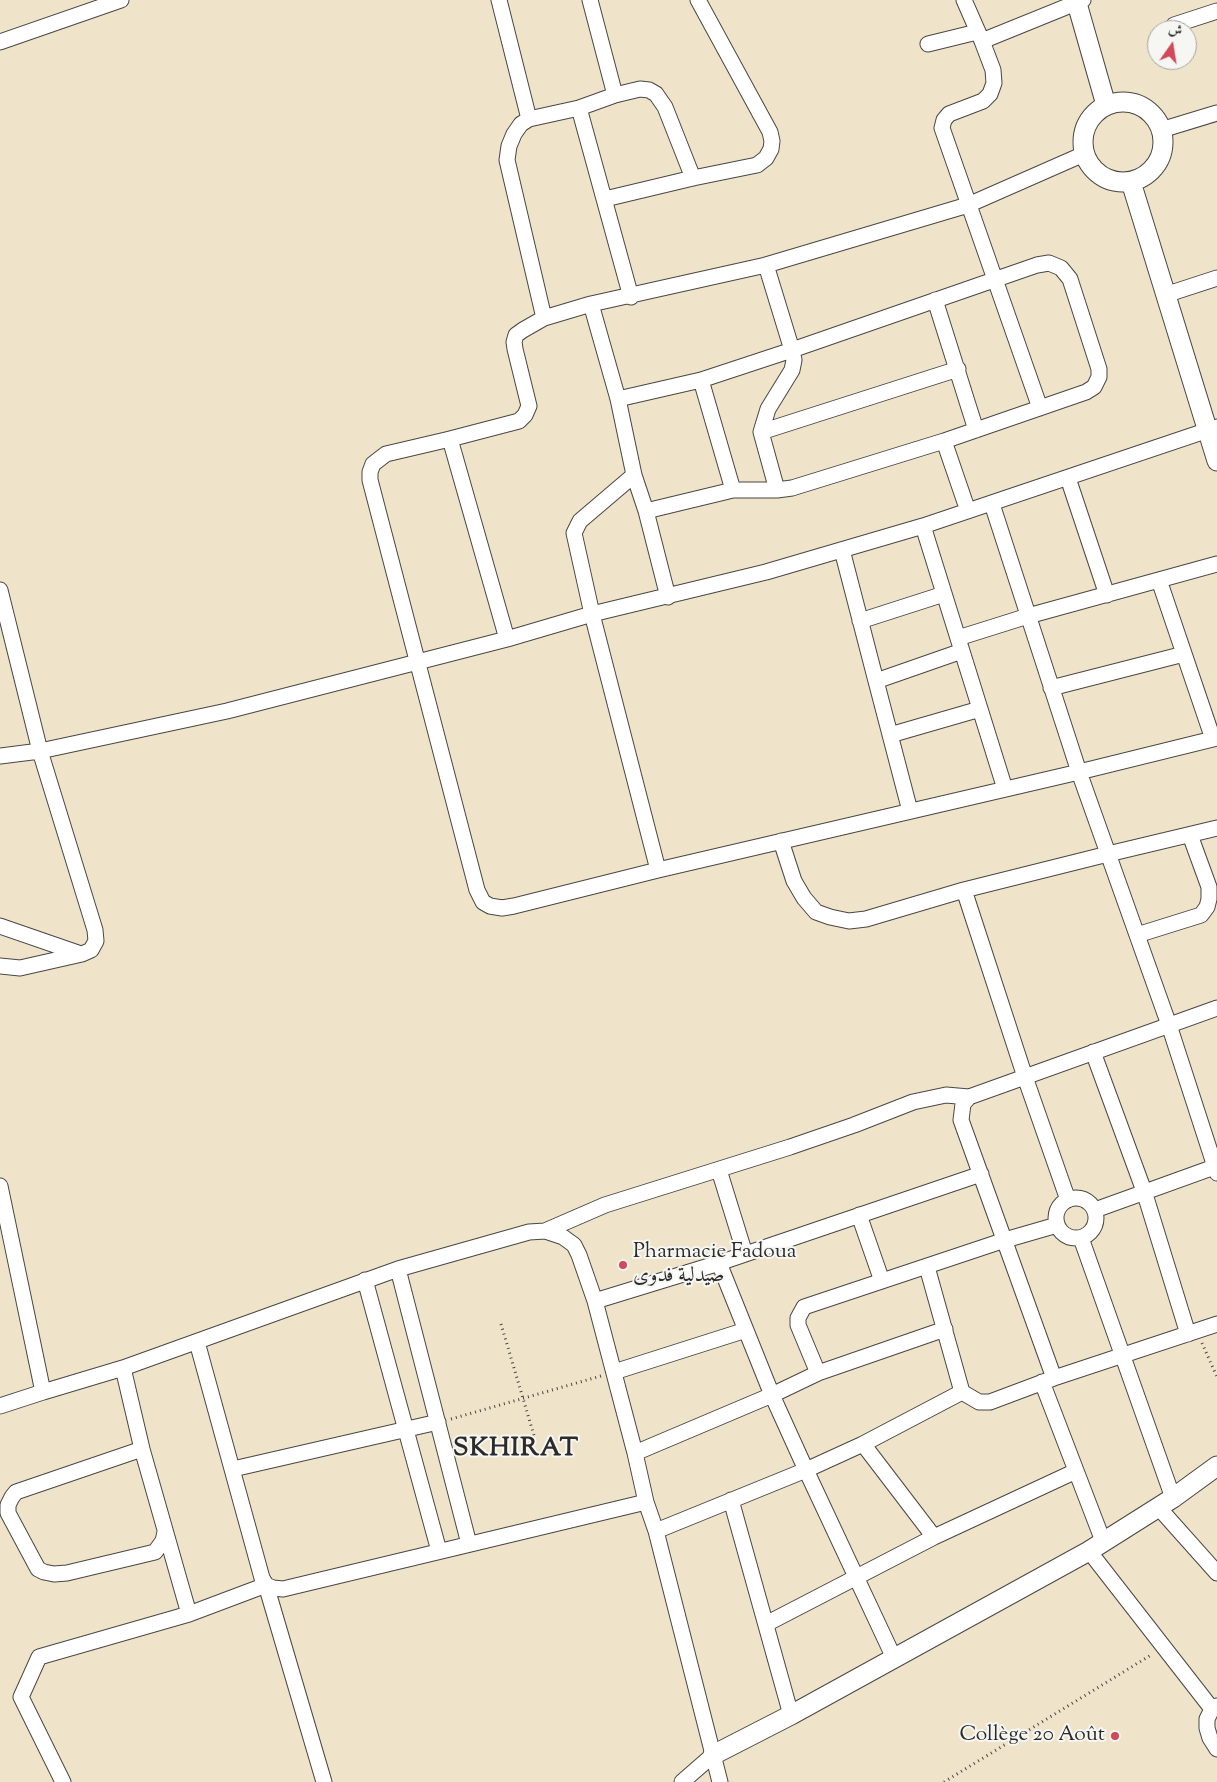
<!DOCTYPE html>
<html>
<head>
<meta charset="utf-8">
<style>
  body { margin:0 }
  #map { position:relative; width:1217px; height:1782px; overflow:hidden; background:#efe3c9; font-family:"Sorts Mill Goudy",Amiri,serif }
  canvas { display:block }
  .north { position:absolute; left:1147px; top:20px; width:50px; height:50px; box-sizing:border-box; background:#f6f6f2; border:1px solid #a5a5a2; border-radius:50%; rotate:13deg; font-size:14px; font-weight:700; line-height:20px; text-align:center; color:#2b2b2b }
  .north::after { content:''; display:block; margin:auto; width:18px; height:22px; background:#d1495b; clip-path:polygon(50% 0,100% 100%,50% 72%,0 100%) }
</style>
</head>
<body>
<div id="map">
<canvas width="1217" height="1782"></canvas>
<div class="north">ش</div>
</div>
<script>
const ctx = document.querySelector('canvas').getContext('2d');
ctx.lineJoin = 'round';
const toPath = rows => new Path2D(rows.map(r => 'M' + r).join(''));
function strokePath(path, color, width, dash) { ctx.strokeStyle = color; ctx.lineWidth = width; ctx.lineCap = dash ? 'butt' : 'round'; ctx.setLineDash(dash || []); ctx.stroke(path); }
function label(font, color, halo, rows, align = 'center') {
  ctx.font = font + ' "Sorts Mill Goudy",Amiri,serif'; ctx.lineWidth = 4; ctx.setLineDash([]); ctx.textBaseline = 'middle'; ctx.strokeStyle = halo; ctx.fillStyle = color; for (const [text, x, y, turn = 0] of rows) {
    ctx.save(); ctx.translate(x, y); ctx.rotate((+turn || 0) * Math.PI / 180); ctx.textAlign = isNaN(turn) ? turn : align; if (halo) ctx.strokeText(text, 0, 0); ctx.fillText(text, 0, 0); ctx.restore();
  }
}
const minor = toPath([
  [499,0,529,119],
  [590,0,615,95,579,108,631,297],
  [964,0,982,41,1083,0],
  [1174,25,1217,11],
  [982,41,993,70,994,83,990,94,983,101,949,114,944,120,942,128,1040,408],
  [0,42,121,0],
  [928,44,977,32],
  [615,95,640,89,649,90,656,94,665,107,693,178],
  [1161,130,1217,113],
  [1084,154,968,205,766,265,591,304,544,318,523,330,516,335,514,342,515,349,529,406,525,415,519,421,450,439,386,454,373,464,370,472,370,480,477,890,483,902,490,906,502,908,514,906,658,870,1079,772,1217,738],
  [605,199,693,178,757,165,766,158,771,149,772,141,770,132,698,0],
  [1165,295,1217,278],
  [935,300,976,430],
  [591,304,618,399,634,475,646,511,668,597],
  [544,318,507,160,509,146,514,134,521,124,529,119,579,108],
  [618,399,701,380,792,350,766,265],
  [761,432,768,409,792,370,794,360,792,350,1037,265,1049,263,1061,268,1070,279,1099,369,1099,377,1094,387,1086,392,944,441,968,511],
  [450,439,507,639],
  [634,475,580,521,574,533,592,614,658,870],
  [1068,478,1107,595],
  [733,490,777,490,792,488,944,441],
  [777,490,761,432,958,369],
  [992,504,1079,772,1169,1025,1217,1173],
  [646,511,733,490,701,380],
  [923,526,1005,789],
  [842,550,876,681,962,651],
  [1159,580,1213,739],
  [0,590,40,751,95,930,96,941,91,950,82,954,20,968,0,966],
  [860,621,944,594],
  [958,638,1028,616,1217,564],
  [876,681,910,811],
  [1051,688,1184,654],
  [890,735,980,709],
  [0,756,40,751,227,711,507,639,592,614,766,572,923,526,1217,427],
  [781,841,794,881,804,898,816,912,830,917,849,921,866,919,964,890],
  [0,926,81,954],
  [1137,935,1201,915,1207,907,1209,899,1209,887,1190,835],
  [1093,1052,1144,1191,1188,1334],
  [719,1170,745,1254],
  [0,1186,43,1392],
  '1056 1218a20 20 0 1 1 40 0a20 20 0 1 1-40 0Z',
  [1068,1200,1025,1077,964,890,1108,854,1217,828],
  [1095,1210,1217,1166],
  [859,1215,882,1281],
  [545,1231,605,1205,790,1147,854,1125,913,1102,946,1095,969,1097],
  [1081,1238,1173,1498],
  [719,1263,981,1174],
  [927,1267,962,1392,979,1402,990,1402,1054,1378,1217,1324],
  [398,1269,469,1544],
  [365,1280,439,1551],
  [595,1301,719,1263,772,1395,806,1470,894,1658],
  [197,1342,262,1578,266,1585,324,1782],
  [123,1368,142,1449,189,1614],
  [614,1372,746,1330],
  [818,1373,798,1325,798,1318,804,1307,1005,1240,1057,1225],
  [1054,1378,961,1120,963,1104,969,1097,1217,1008],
  [1042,1382,1103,1541],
  [0,1406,43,1392,123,1368,398,1269,529,1232,545,1231,563,1237,574,1245,579,1255,595,1301,635,1453,772,1395,818,1373,945,1329],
  [863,1444,962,1392],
  [142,1449,16,1492,12,1497,8,1505,8,1513,38,1569,44,1572,54,1574,67,1573,155,1552,163,1541,165,1532],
  [233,1469,438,1422],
  [731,1500,791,1715],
  [646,1502,656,1531,720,1782],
  [1159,1508,1217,1573],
  [656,1531,806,1470,863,1444,934,1537],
  [1089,1551,1212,1709],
  [766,1624,934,1537,1076,1471],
  [1217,1706,1212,1709,1207,1719,1207,1728,1210,1738,1217,1749],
  [63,1782,21,1697,39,1657,189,1614,266,1585,273,1588,283,1589,646,1502,635,1453],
  [682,1782,713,1755]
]);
const tertiary = toPath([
  [1076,0,1106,105],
  '1083 142a40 40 0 1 1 80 0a40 40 0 1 1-80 0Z',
  [1131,182,1217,461],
  [713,1755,791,1715,1089,1551,1173,1498,1217,1466]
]);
strokePath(minor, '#484743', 17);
strokePath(tertiary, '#484743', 21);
strokePath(toPath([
  [501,1324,535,1439],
  [1202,1343,1217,1377],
  [451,1419,601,1376],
  [944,1782,1151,1655]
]), '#484743', 3, [1, 4]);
strokePath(minor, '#fff', 15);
strokePath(tertiary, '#fff', 19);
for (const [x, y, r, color] of [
  [623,1265,5,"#d1495b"],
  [1115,1736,5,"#d1495b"]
]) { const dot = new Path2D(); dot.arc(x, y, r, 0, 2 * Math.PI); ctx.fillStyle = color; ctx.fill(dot); strokePath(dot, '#f6f6f2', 2); }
label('21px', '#2b2b2b', '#f6f6f2', [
  ["Pharmacie Fadoua",633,1253],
  ["صيدلية فدوى",633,1277],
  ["Collège 20 Août",1105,1736,"right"]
], 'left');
ctx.letterSpacing = '1px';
label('bold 26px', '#2b2b2b', '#f6f6f2', [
  ["SKHIRAT",516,1451]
]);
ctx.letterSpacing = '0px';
</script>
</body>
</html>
